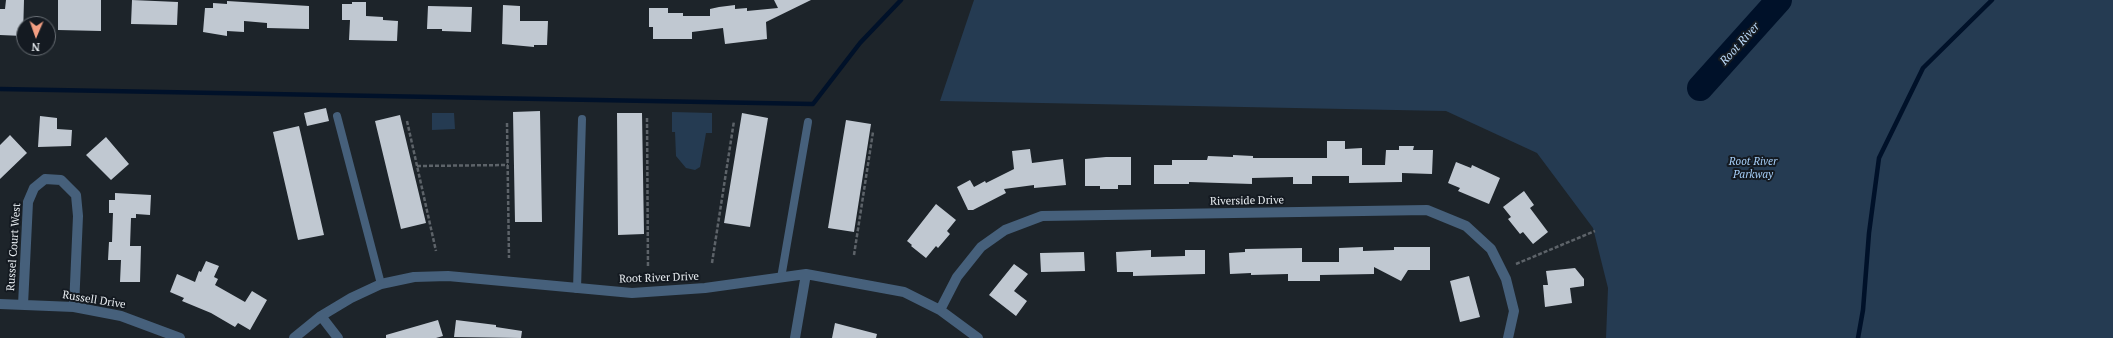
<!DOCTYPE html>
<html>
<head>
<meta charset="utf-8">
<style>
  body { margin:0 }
  #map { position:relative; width:2113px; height:338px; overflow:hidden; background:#1d242a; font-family:"PT Serif",serif }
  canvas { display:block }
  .north { position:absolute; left:16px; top:16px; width:40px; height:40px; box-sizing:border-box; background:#141a21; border:1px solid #696f75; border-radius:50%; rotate:182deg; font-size:11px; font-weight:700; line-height:16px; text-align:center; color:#e9eef2 }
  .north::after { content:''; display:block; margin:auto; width:14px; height:18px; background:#f39f83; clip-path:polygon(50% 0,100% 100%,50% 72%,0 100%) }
</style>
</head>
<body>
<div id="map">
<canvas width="2113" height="338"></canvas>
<div class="north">N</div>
</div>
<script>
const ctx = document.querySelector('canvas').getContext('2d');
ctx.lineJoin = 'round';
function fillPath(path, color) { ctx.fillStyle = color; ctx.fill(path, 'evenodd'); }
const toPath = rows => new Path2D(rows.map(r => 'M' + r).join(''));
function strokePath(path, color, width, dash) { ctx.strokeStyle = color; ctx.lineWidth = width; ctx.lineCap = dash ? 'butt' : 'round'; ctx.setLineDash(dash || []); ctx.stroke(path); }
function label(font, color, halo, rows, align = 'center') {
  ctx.font = font + ' "PT Serif",serif'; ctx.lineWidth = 4; ctx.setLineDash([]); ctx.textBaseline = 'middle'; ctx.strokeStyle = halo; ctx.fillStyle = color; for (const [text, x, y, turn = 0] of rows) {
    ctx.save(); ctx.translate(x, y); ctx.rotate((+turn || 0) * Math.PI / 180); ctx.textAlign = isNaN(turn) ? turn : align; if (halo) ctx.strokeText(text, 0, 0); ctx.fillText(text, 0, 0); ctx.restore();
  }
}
fillPath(toPath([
  [974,0,2113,0,2113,338,1606,338,1608,288,1593,228,1537,153,1446,111,940,101],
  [672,112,712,113,712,133,706,133,700,167,695,170,686,168,676,156,675,132,672,132],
  [432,113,454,113,455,129,432,130]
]), '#253b52');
strokePath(toPath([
  [0,89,813,104,860,43,901,0],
  [1858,338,1863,310,1869,233,1879,158,1923,68,1992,0]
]), '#001129', 4.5);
strokePath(toPath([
  [1700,88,1779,0]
]), '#001129', 26);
fillPath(toPath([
  [6,0,24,0,23,36,0,35,0,9,5,9],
  [58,0,101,0,101,31,58,30],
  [132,0,178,2,177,25,131,24],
  [774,0,811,0,766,22,767,39,725,44,723,28,692,32,692,39,653,39,653,27,649,27,649,8,668,8,668,13,683,13,683,16,710,16,710,9,719,7,735,5,735,9,747,8,747,11,778,8],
  [227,1,309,6,309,29,267,28,267,23,244,21,244,32,227,31,227,36,203,32,205,8,213,8,213,3,227,4],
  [352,2,366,2,366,16,383,17,383,20,398,21,397,41,349,40,350,20,342,20,342,4,352,4],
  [503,5,520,6,520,21,548,21,547,45,534,45,534,47,502,44],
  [428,6,472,7,471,32,442,31,442,29,427,29],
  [326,108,329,121,307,126,304,113],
  [540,111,542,222,515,222,513,112],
  [617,113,642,113,644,234,618,235],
  [742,113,768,118,750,227,724,223],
  [400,115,426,223,401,229,375,121],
  [40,116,57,118,57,129,72,130,71,146,38,147],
  [846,120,871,124,854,232,828,228],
  [299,126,324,235,298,240,273,132],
  [10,135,27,153,0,179,0,145],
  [106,137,129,164,111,180,86,155],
  [1327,141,1345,141,1345,149,1362,148,1362,165,1385,165,1386,150,1399,150,1399,146,1414,146,1413,150,1433,150,1432,174,1402,173,1402,182,1349,183,1349,176,1312,176,1312,184,1293,184,1293,177,1252,178,1252,184,1189,182,1189,184,1154,184,1154,165,1172,165,1172,160,1207,160,1208,156,1233,157,1233,155,1253,156,1253,158,1327,158],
  [1030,149,1032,163,1063,159,1066,185,1034,188,1034,185,1004,189,1006,193,973,210,968,210,957,187,970,180,974,187,985,181,986,183,1014,169,1012,151],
  [1106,157,1131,157,1131,185,1118,185,1118,189,1100,189,1100,186,1085,186,1085,159],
  [1456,162,1471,168,1472,165,1500,178,1489,204,1458,191,1460,188,1448,183],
  [1524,191,1534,205,1530,208,1548,232,1533,244,1523,232,1520,234,1508,219,1511,217,1503,207],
  [115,193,151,195,150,215,136,214,136,218,131,218,130,246,141,246,140,282,120,282,121,260,108,260,109,242,112,242,113,213,109,213,109,200,115,200],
  [936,204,956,220,947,231,950,234,938,248,936,246,926,258,911,246,912,245,907,241],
  [1363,247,1363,251,1394,250,1394,247,1430,247,1430,270,1408,270,1401,281,1374,267,1374,274,1320,275,1320,281,1288,281,1288,274,1251,275,1251,273,1230,274,1229,253,1245,252,1245,249,1302,248,1302,262,1339,262,1339,248],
  [1151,250,1151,257,1185,256,1185,250,1205,250,1205,274,1133,276,1133,272,1117,272,1116,252],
  [1084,252,1085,271,1041,272,1040,253],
  [206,261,219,266,214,277,218,279,215,285,245,302,252,291,267,300,250,330,238,323,235,327,211,313,182,301,184,298,170,292,177,274,195,282,199,271,201,272],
  [1014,264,1028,274,1014,291,1027,301,1016,316,989,295],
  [1575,268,1584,279,1584,286,1570,288,1572,303,1545,307,1543,285,1548,285,1546,271],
  [1469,276,1480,317,1460,322,1450,281],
  [438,320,443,336,436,338,386,338,386,335],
  [456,320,496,325,496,327,522,331,521,338,454,337],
  [835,323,877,334,876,338,832,338]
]), '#c0c8d1');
strokePath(toPath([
  [647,118,648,268],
  [407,121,436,251],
  [507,123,509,258],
  [417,166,508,165],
  [854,255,873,132],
  [712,263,734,121],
  [1516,264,1595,231]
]), '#5d6369', 2.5, [4, 2]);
strokePath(toPath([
  [337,116,381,284],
  [781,278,808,122],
  [577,289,582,119]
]), '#46607b', 8);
strokePath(toPath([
  [0,304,74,307,121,316,180,338],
  [23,305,28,202,34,188,45,179,61,180,76,195,78,216,74,307],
  [940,310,957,277,981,247,1005,230,1042,216,1427,210,1466,226,1491,249,1506,279,1514,311,1508,338],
  [321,316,338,338],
  [294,338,321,316,351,298,381,284,414,277,448,276,632,293,705,288,806,274,904,292,940,310,978,338],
  [795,338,806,274]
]), '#46607b', 10);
label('italic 11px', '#a6cef7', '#141a21', [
  ["Root River",1753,162],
  ["Parkway",1753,175]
]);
label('11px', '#e9eef2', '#141a21', [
  ["Riverside Drive",1247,201,-1],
  ["Russel Court West",14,247,-86],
  ["Root River Drive",659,278,-2],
  ["Russell Drive",94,300,9]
]);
label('italic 12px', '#bad8f7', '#141a21', [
  ["Root River",1740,44,-48]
]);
</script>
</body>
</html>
